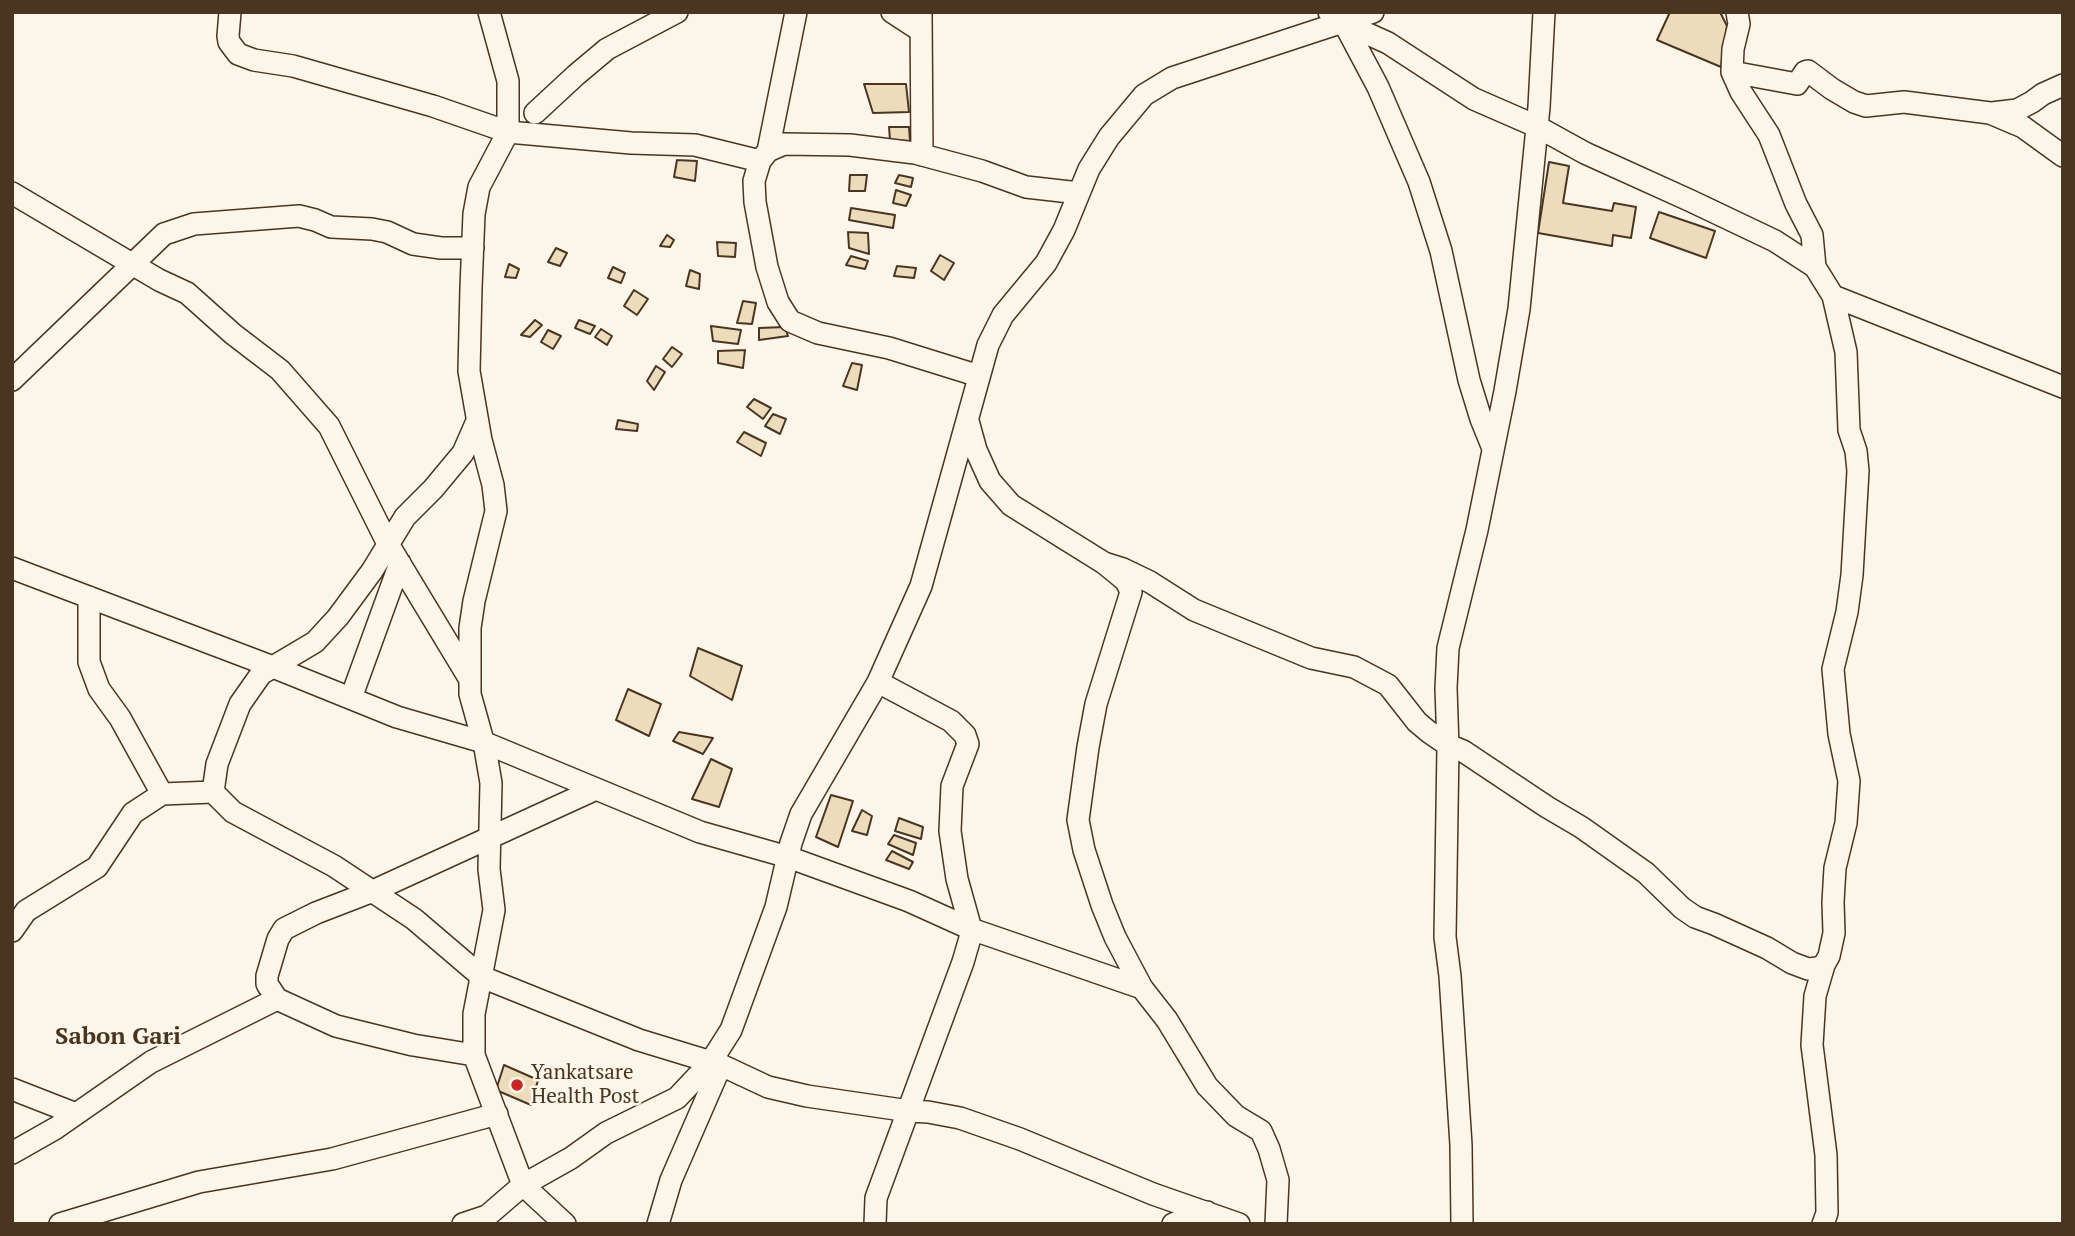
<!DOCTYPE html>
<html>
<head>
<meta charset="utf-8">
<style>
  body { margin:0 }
  #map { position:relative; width:2075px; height:1236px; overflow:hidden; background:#fbf6e9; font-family:"PT Serif",serif }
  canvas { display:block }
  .frame { position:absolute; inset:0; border:14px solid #4a3520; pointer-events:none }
</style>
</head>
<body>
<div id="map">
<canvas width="2075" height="1236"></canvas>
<div class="frame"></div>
</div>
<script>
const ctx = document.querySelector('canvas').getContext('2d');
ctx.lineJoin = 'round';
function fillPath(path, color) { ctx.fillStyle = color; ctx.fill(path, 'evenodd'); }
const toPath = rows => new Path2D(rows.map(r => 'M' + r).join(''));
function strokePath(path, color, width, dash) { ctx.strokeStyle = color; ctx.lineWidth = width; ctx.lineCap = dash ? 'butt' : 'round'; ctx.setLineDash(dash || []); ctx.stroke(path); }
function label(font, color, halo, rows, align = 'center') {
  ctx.font = font + ' "PT Serif",serif'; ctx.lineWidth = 5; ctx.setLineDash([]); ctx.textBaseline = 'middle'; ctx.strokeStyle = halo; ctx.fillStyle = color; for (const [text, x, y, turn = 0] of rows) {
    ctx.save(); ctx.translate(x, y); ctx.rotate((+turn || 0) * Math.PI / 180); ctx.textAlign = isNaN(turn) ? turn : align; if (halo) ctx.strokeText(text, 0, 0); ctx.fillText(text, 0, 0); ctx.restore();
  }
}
const building = toPath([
  [1670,12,1720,12,1727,26,1721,67,1657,40,1670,12],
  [864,84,906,84,909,112,873,113,864,84],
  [889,127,909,127,910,141,890,140,889,127],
  [677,160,697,161,695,181,674,177,677,160],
  [1549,162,1569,166,1563,203,1612,211,1614,203,1636,207,1631,238,1613,235,1612,246,1538,233,1549,162],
  [850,175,867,175,865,191,849,191,850,175],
  [899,175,913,178,911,187,895,183,899,175],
  [896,190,911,195,906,206,893,203,896,190],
  [851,208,895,215,893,228,849,220,851,208],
  [1659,212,1715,231,1706,258,1650,238,1659,212],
  [848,232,868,233,869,254,849,248,848,232],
  [667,235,674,240,670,247,660,246,667,235],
  [717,242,736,243,735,257,718,256,717,242],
  [556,248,567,253,560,266,548,262,556,248],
  [940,255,954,263,944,280,931,271,940,255],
  [851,256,868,261,865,269,846,265,851,256],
  [509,264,519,269,516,278,505,277,509,264],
  [897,266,916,268,914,278,894,276,897,266],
  [613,267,625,273,621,283,608,278,613,267],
  [690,270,700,274,699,289,686,286,690,270],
  [634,290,648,299,637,315,624,306,634,290],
  [743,301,756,303,752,324,737,323,743,301],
  [535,320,542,325,530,337,521,335,535,320],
  [579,320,595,326,590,334,575,328,579,320],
  [711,326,741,330,738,344,713,341,711,326],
  [785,327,788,336,759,340,759,328,785,327],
  [601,329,612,336,607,345,595,337,601,329],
  [548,330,561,336,553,349,541,342,548,330],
  [672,347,682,354,672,367,663,359,672,347],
  [745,350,743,368,718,363,718,351,745,350],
  [852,363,862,365,857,390,843,386,852,363],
  [656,366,665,372,654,390,647,381,656,366],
  [754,399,771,408,763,419,747,407,754,399],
  [773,414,786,419,780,434,765,426,773,414],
  [618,420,638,424,637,431,616,429,618,420],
  [744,432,766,443,761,456,737,442,744,432],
  [698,648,742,666,732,700,690,676,698,648],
  [628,689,661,704,649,736,616,720,628,689],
  [679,732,713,738,703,754,673,741,679,732],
  [711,759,732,769,719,807,692,799,711,759],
  [831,795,853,801,838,847,816,837,831,795],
  [862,810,872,816,867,835,852,831,862,810],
  [899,818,923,827,921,839,895,831,899,818],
  [894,835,916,843,913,855,888,844,894,835],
  [892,851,913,862,909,869,886,860,892,851],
  [504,1065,538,1080,531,1105,496,1090,504,1065]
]);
fillPath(building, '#ecdcbc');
strokePath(building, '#4a3520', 2);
const minor = toPath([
  [230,12,228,36,229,42,238,54,254,60,293,66,433,106,508,132,631,143,695,145,760,161],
  [489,12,508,81,508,132,479,187,474,214,471,288,469,371,481,440,493,485,496,511,474,601,470,628,470,694,485,748,491,783,489,869,494,910,474,1014,474,1055,523,1185,565,1224],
  [796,12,768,151,760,161,754,181,755,202,767,267,778,302,790,321,818,333,889,348,979,376],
  [892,12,921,31],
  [921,12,922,155],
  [1737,12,1739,24,1733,49,1732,72,1741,92,1769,135,1796,204,1812,235,1815,267],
  [1344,23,1378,87,1419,182,1441,251,1469,380,1481,419,1492,446],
  [1732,72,1797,84,1805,72,1808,71,1832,89,1854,102,1866,106,1904,102,1990,113,2023,127,2063,156],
  [535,113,576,75,607,49,677,12],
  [1992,113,2017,110,2032,102,2043,94,2063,85],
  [768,151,784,144,850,145,915,153,982,171,1026,187,1079,193],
  [12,193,159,280,187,293,233,334,280,370,329,426,388,544,469,678],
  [1833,296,2063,387],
  [12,380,164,234,194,224,299,216,315,220,331,227,372,229,387,232,413,244,441,248,473,248],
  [477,421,463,453,433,489,405,517,372,571,338,617,315,642,261,674,240,704,217,764,213,792,233,812,334,866,414,919,482,977,639,1040,721,1065,768,1087,807,1096,909,1111,928,1112,960,1118,1020,1139,1153,1194,1239,1224],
  [968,421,976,450,990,481,1011,505,1104,563,1126,581,1131,592,1096,704,1088,747,1078,820,1084,850,1102,905,1115,937,1142,988,1167,1020,1207,1086,1236,1116,1261,1131,1269,1149,1278,1180,1276,1224],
  [1104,563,1123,569,1150,582,1194,610,1311,658,1354,667,1388,685,1417,722,1429,732,1448,745,1463,751,1547,807,1581,827,1646,873,1682,908,1695,917,1714,924,1767,948,1792,963,1808,969,1818,968,1824,965,1829,956,1834,933,1833,902,1835,868,1846,823,1849,781,1839,734,1833,669,1847,612,1852,575,1858,471,1856,451,1849,430,1846,352,1833,296,1815,267,1775,241,1691,201,1585,153,1536,126,1474,99,1388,43,1344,23,1329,12],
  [12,568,273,667,397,717,483,742,700,832,788,857,909,901,971,929,970,938,963,962,876,1198,875,1224],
  [89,597,89,662,99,689,120,718,162,794],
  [878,682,951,721,965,735,968,744,952,786,950,831,957,879,971,929,1142,988],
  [351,698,400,563],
  [12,931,26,911,97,867,133,813,162,794,213,792],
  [474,1055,413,1045,336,1026,277,999,267,984,267,976,278,939,284,929,316,913,373,891,596,789],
  [12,1089,76,1114],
  [12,1153,56,1128,151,1062,277,999],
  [60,1224,199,1182,332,1159,497,1114],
  [463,1224,487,1216,523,1185,571,1158,606,1133,677,1098,710,1063,731,1030,776,907,791,843,801,814,878,682,921,586,988,345,1003,315,1046,263,1064,230,1089,169,1109,137,1144,95,1172,78,1373,12],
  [658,1224,671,1180,721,1065],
  [1173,1224,1207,1212],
  [1462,1224,1461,1145,1450,976,1445,937,1448,747,1446,688,1448,648,1477,530,1505,391,1519,309,1539,107,1544,12],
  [1823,1224,1827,1213,1826,1155,1812,1045,1815,996,1824,965]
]);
strokePath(minor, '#4a3520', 24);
strokePath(minor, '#fbf6e9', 21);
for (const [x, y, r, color] of [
  [517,1085,7,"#c62828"]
]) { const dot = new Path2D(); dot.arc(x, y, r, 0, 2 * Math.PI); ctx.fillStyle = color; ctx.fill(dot); strokePath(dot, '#fbf6e9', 2.5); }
label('21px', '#4a3520', '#fbf6e9', [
  ["Yankatsare",531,1073],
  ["Health Post",531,1097]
], 'left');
label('bold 24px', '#4a3520', '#fbf6e9', [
  ["Sabon Gari",118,1037]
]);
</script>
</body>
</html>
